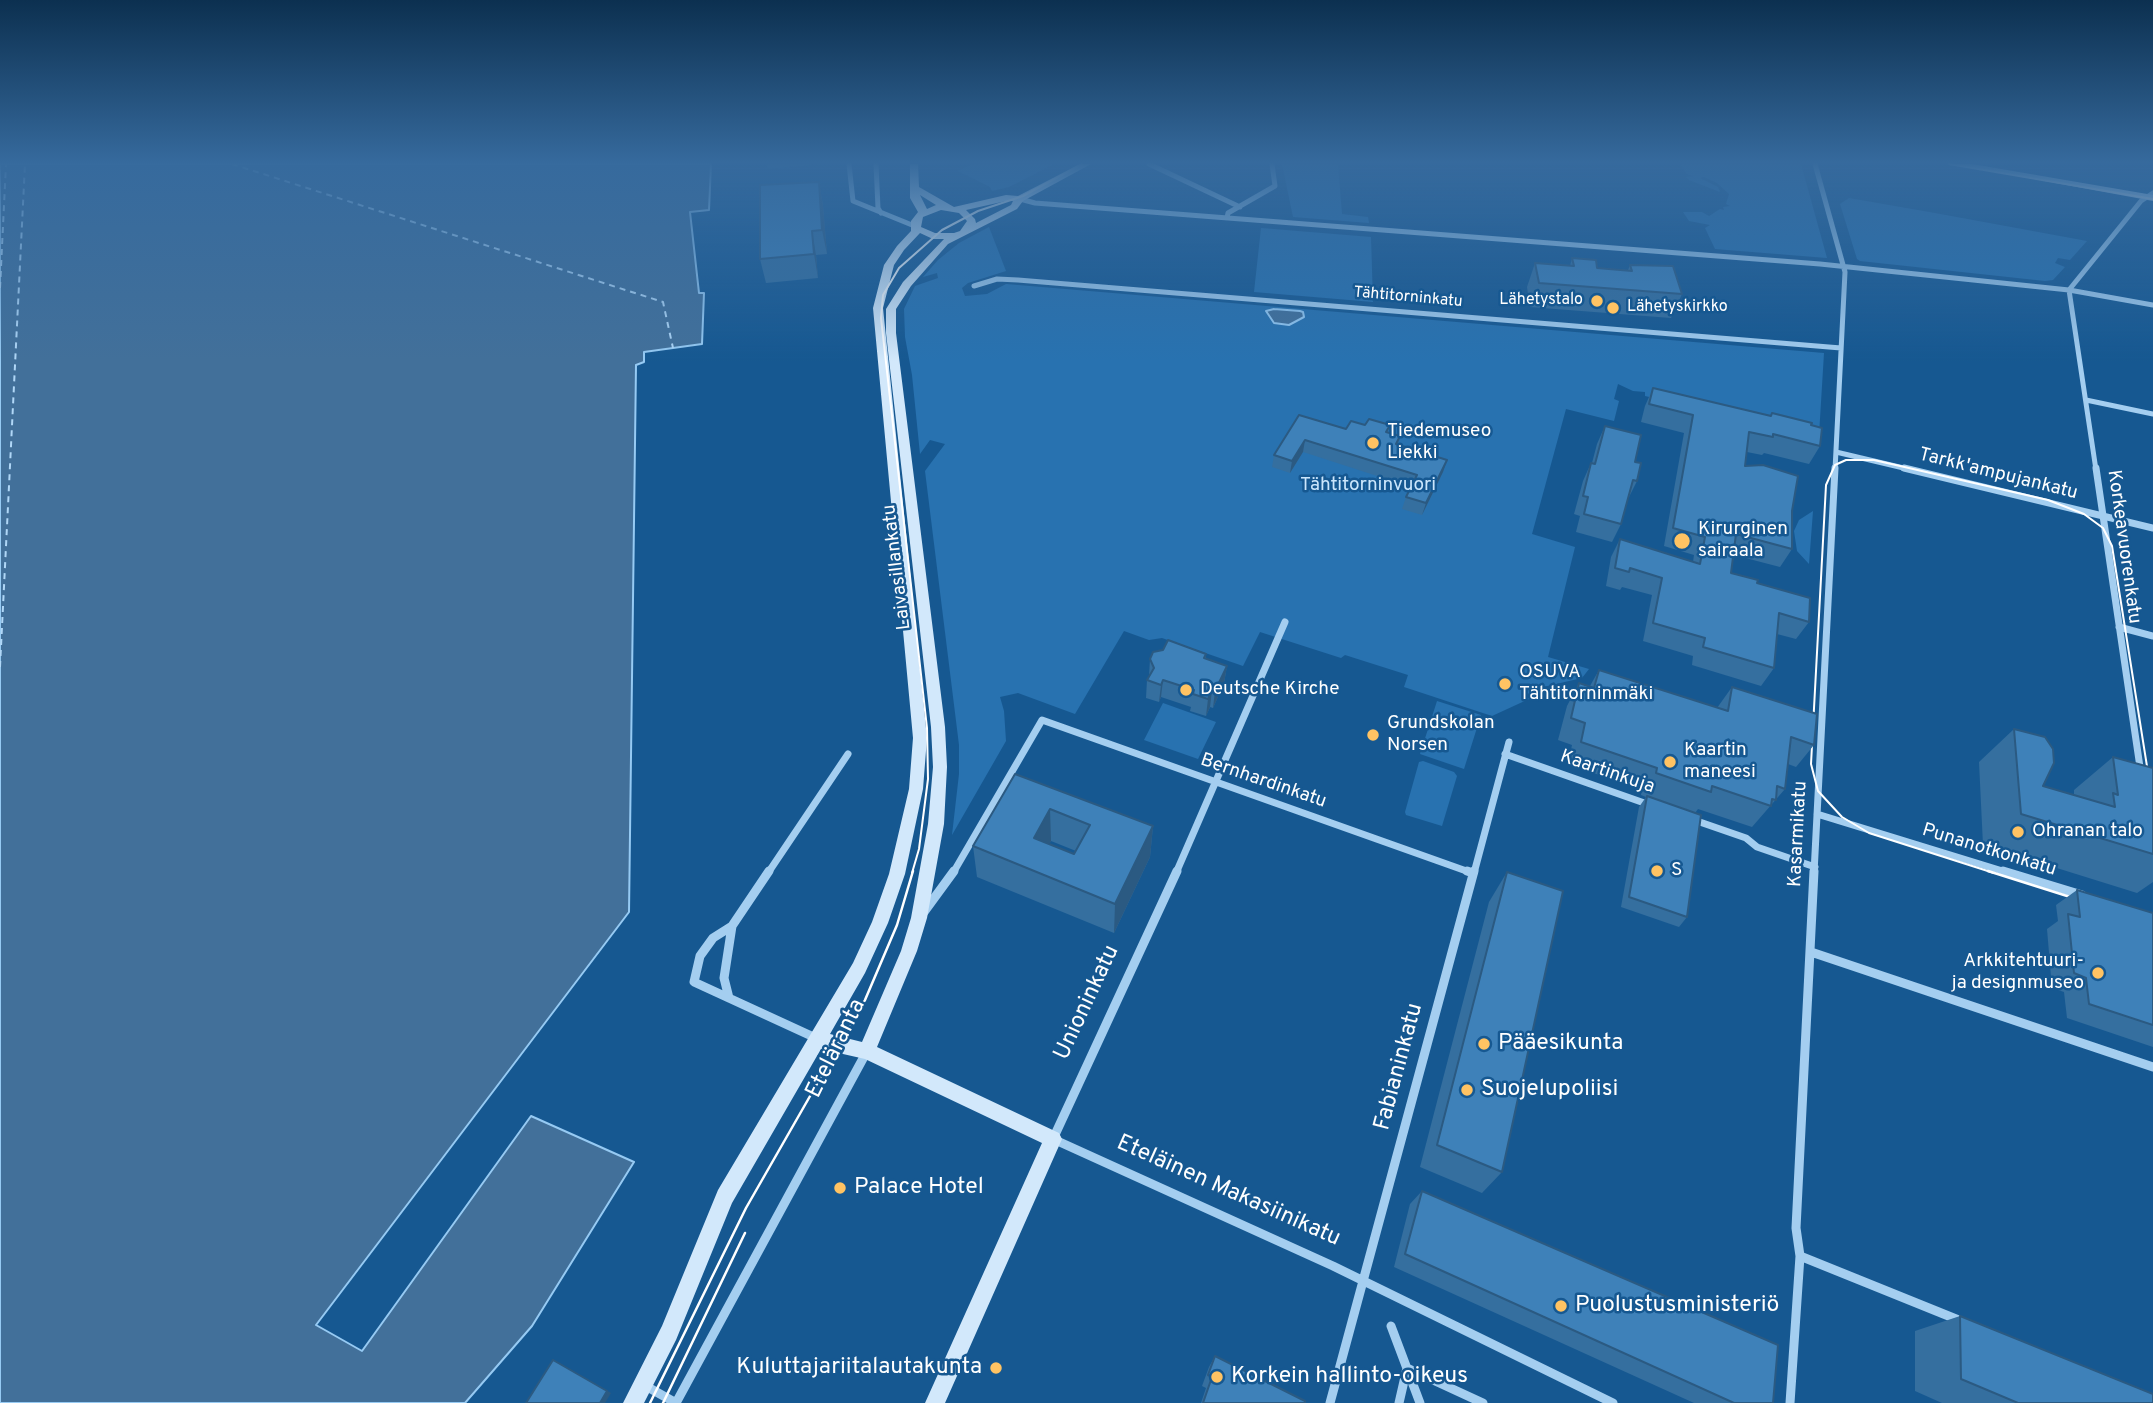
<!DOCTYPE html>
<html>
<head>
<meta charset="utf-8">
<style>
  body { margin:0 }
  canvas { display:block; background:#165891 }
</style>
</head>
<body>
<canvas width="2153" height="1403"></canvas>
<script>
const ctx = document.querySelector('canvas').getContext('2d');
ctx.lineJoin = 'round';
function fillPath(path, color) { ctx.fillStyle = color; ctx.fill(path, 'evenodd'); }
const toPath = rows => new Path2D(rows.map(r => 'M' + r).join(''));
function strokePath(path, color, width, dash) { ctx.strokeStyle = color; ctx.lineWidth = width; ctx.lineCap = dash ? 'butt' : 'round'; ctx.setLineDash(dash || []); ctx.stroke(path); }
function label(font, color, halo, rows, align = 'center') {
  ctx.font = font + ' Overpass,sans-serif'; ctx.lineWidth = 5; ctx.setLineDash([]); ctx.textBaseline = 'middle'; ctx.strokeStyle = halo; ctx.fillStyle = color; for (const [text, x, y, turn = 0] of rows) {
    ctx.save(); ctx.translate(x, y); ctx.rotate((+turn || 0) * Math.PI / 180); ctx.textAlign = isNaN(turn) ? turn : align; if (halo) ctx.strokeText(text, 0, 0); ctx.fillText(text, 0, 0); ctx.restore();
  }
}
fillPath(toPath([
  [972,164,1054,164,1009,187,992,191,990,187,958,171],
  [1282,164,1338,164,1342,214,1368,217,1369,223,1293,217],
  [1680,164,1801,164,1827,258,1715,249,1705,228,1710,225,1689,221,1683,212,1702,212,1709,216,1720,209,1724,210,1723,207,1730,206,1726,204,1729,194,1717,183,1704,177,1700,178,1718,187,1720,192,1689,180,1686,177,1693,176,1687,174],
  [1849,198,1935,213,2087,241,2070,260,2058,258,2055,263,2065,267,2053,280,2045,281,1860,261,1857,259,1840,204],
  [989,227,1006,271,968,283,962,288,965,296,987,294,1006,284,1824,353,1819,435,1645,396,1645,392,1633,391,1618,384,1614,399,1619,401,1614,421,1566,409,1532,534,1575,547,1548,657,1589,669,1582,678,1543,687,1529,699,1492,716,1404,687,1408,675,1345,655,1341,658,1260,632,1243,666,1162,638,1149,640,1124,631,1075,714,1018,693,1000,697,1004,711,1006,741,952,835,959,774,959,745,925,471,945,444,930,440,920,454,912,375,905,337,904,309,915,286,938,278,937,273,923,277,938,260,959,243],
  [1261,228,1371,237,1373,302,1254,292],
  [1813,511,1809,564,1797,551,1794,531,1799,520],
  [1437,701,1481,715,1464,769,1420,754],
  [1163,703,1216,722,1198,759,1144,740],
  [1423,761,1454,772,1457,776,1442,826,1406,815,1405,812,1419,762]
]), '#2872b0');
const water = toPath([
  [0,164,711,164,709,210,690,212,699,293,704,293,702,344,644,352,644,362,636,365,629,912,316,1325,362,1351,531,1116,634,1162,532,1326,465,1403,0,1403,0,164],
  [1274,309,1300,311,1303,312,1304,317,1289,325,1274,323,1266,311,1274,309]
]);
fillPath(water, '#42709a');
strokePath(water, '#96caf3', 2);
strokePath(toPath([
  [232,164,663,302,673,348],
  [0,288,6,164],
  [0,667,25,164]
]), '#b0d7f7', 2, [6, 5]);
strokePath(toPath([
  [849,164,853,201,917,227],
  [876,164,878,208,881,213],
  [1149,164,1240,207],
  [1815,164,1845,272,1835,470],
  [1020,199,1035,203,1820,264,2069,290,2153,305],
  [1227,218,1228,213,1275,186,1272,164],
  [974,286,997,279,1018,280,1841,348],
  [2069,290,2096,470],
  [2069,290,2141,201,2153,193],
  [2086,400,2153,414],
  [1836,452,1912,470]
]), '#a4cef0', 5);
strokePath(toPath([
  [1904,468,2153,528],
  [2096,468,2141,774],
  [2119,627,2153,636],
  [1505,754,1650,805],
  [1817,814,2009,873],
  [1694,820,1746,838,1757,847,1815,867],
  [768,873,848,754],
  [953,873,1042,720,1472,873],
  [1176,873,1285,622],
  [1474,873,1509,742],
  [1814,873,1835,468]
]), '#a4cef0', 7);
strokePath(toPath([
  [769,871,732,926,713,938,700,956,694,982,818,1039],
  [1177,871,1053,1139,1333,1266,1613,1403],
  [1467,871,1473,873],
  [2003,871,2082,895],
  [924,912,954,871],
  [1811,952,2153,1067],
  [729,998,724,978,732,926],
  [1800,1256,1961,1321],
  [1391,1326,1420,1403],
  [644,1385,676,1403],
  [676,1403,866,1053],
  [1330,1403,1474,871],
  [1399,1403,1407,1368,1483,1403],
  [1790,1403,1800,1256,1796,1228,1814,871]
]), '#a4cef0', 9);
fillPath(toPath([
  [910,164,918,164,919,187,954,207,1006,195,1018,196,1080,164,1091,164,1023,201,1017,209,948,244,911,286,896,309,896,333,945,727,947,767,944,824,927,918,917,951,877,1047,1059,1133,1062,1139,945,1403,925,1403,1042,1143,865,1059,821,1049,732,1203,676,1340,644,1403,623,1403,662,1326,718,1190,853,963,872,922,889,874,909,789,913,738,873,308,884,265,897,246,911,231,911,221,918,212,910,198,910,164],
  [920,195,936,205,927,209,920,195],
  [1006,201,1013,201,1011,205,976,223,975,219,966,210,1006,201],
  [941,210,959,213,967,221,960,231,954,233,935,233,921,227,923,217,941,210],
  [920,233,933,239,944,239,903,282,886,309,886,333,931,727,933,767,928,824,911,918,901,951,862,1042,830,1034,865,973,888,923,905,874,923,789,927,738,883,308,894,265,904,250,920,233],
  [1952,164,1972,164,2153,195,2153,201,1952,164]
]), '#d2e8fb');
strokePath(toPath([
  [1949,164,2153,199],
  [912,873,919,849,928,779,927,728,881,318,883,295,899,268,942,230,978,211,1023,196,1082,164],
  [1994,873,1869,833,1842,817,1818,791,1811,764,1826,485,1835,465,1846,460,1874,460,2048,500,2084,514,2103,528,2112,546,2153,804]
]), '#fff', 2);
strokePath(toPath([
  [1988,871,2086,902],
  [650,1403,746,1208,865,1000,897,925,913,871],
  [663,1403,745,1233]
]), '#fff', 2.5);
fillPath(toPath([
  [767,164,822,164,768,169],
  [819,182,823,206,827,254,816,255,818,278,766,283,760,259],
  [1572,258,1597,268,1628,270,1630,265,1682,294,1671,318,1530,307,1527,287,1535,263,1570,266],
  [1653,388,1770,415,1772,413,1811,425,1820,446,1809,464,1764,453,1762,455,1747,452,1745,466,1792,511,1792,549,1780,567,1734,555,1731,573,1757,583,1809,622,1796,639,1777,634,1774,668,1761,686,1692,665,1693,656,1643,641,1652,595,1622,587,1620,590,1606,586,1611,557,1620,539,1693,562,1694,555,1664,546,1684,433,1641,422,1645,406],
  [1299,415,1346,429,1365,425,1390,425,1388,432,1400,436,1398,445,1447,460,1443,472,1422,515,1402,509,1406,497,1411,487,1303,452,1290,473,1272,467,1274,455],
  [1605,426,1635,462,1637,481,1628,499,1621,524,1612,542,1576,532,1580,516,1574,514,1583,481,1591,463,1592,463,1597,444],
  [1206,654,1206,659,1227,666,1224,683,1213,708,1210,707,1206,716,1190,711,1191,707,1161,697,1159,702,1146,698,1147,680,1149,677,1150,659],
  [1599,670,1717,708,1732,687,1814,745,1796,767,1788,764,1785,789,1752,827,1698,809,1695,813,1687,917,1679,927,1621,907,1639,807,1646,797,1641,795,1642,790,1568,764,1572,745,1558,740,1567,706,1579,683,1590,686],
  [2014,729,2043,786,2074,795,2074,790,2113,757,2153,768,2153,882,2137,893,1983,845,1979,762],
  [1015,774,1153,826,1150,857,1114,933,977,877,973,846],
  [1051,841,1076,851,1074,854,1049,844],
  [1507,872,1502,1172,1482,1193,1420,1167,1489,902],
  [2077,890,2153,913,2153,1047,2067,1018,2064,992,2052,988,2047,929,2058,921,2056,905],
  [1422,1191,1773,1403,1694,1403,1394,1267,1410,1204],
  [1960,1316,2153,1403,1942,1403,1915,1391,1915,1331],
  [1215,1356,1305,1403,1201,1403,1206,1388,1202,1386,1209,1367]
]), '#356f9f');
fillPath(toPath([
  [819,182,823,206,827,254,822,230],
  [812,231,816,255,818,278,814,254],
  [1305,440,1303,452,1290,473,1292,461],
  [1447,460,1443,472,1422,515,1426,503],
  [1227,666,1224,683,1213,708,1215,691],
  [1163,680,1161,697,1159,702,1161,685],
  [1212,690,1210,707,1206,716,1208,699],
  [1050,809,1051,841,1036,869,1034,838],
  [1153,826,1150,857,1114,933,1115,904],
  [558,1362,611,1393,605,1403,600,1403]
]), '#2b5a82');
const building = toPath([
  [819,182,822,230,812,231,814,254,760,259,760,185,819,182],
  [1572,258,1596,260,1597,268,1632,271,1630,265,1673,266,1682,294,1539,283,1535,263,1574,266,1572,258],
  [1653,388,1771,416,1772,413,1812,423,1811,425,1822,428,1820,446,1773,434,1773,437,1749,432,1745,466,1763,465,1798,476,1792,511,1792,549,1736,534,1731,573,1758,580,1757,583,1810,598,1809,622,1779,613,1774,668,1703,647,1705,638,1653,623,1662,578,1630,568,1629,572,1615,568,1620,539,1700,564,1705,537,1673,528,1693,415,1649,404,1653,388],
  [1299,415,1346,429,1351,421,1365,425,1369,419,1390,425,1386,432,1400,436,1396,444,1447,460,1426,503,1406,497,1417,475,1305,440,1292,461,1274,455,1299,415],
  [1605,426,1641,435,1635,462,1641,463,1637,481,1633,480,1621,524,1584,514,1588,497,1583,496,1591,463,1595,464,1605,426],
  [1168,640,1206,654,1204,658,1227,666,1215,691,1212,690,1208,699,1193,694,1194,690,1163,680,1161,685,1147,680,1154,668,1150,659,1153,652,1163,650,1168,640],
  [1599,670,1728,711,1732,687,1817,714,1814,745,1791,737,1785,789,1777,786,1776,800,1772,799,1771,806,1712,786,1711,792,1656,773,1657,768,1581,742,1585,723,1571,718,1579,683,1594,688,1599,670],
  [2014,729,2045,737,2053,749,2054,763,2043,786,2115,807,2113,793,2118,795,2113,757,2153,768,2153,854,2021,814,2014,729],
  [1015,774,1153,826,1115,904,973,846,1015,774],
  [1050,809,1090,825,1074,854,1034,838,1050,809],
  [1647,796,1701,815,1687,917,1629,897,1647,796],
  [1507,872,1563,891,1502,1172,1437,1145,1507,872],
  [2077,890,2153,913,2153,1025,2089,1004,2086,978,2074,973,2068,914,2080,917,2077,890],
  [1422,1191,1778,1345,1773,1403,1734,1403,1405,1254,1422,1191],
  [1960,1316,2153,1394,2153,1403,2018,1403,1961,1379,1960,1316],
  [1215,1356,1305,1401,1305,1403,1203,1403,1212,1377,1208,1375,1215,1356],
  [553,1360,607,1391,600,1403,526,1403,553,1360]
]);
fillPath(building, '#3e81b9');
strokePath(building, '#2b5a82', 2);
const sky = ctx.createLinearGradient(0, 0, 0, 361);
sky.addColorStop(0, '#0c3050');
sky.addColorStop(0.45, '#366a9d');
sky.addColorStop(1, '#366a9d00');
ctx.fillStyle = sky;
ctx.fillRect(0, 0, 2153, 361);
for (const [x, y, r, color] of [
  [1597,301,7,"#ffc363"],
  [1613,308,7,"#ffc363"],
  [1373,443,7,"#ffc363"],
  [1682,541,9,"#ffc363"],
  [1505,684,7,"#ffc363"],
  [1186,690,7,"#ffc363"],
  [1373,735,7,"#ffc363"],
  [1670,762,7,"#ffc363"],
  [2018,832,7,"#ffc363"],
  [1657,871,7,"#ffc363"],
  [2098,973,7,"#ffc363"],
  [1484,1044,7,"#ffc363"],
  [1467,1090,7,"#ffc363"],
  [840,1188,7,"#ffc363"],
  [1561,1306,7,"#ffc363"],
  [996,1368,7,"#ffc363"],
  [1217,1377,7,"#ffc363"]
]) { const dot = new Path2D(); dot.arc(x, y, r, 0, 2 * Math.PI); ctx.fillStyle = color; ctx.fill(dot); strokePath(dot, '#165891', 2.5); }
label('16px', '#fff', '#165891', [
  ["Tähtitorninkatu",1408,298,5]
]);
label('16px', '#fff', '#165891', [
  ["Lähetystalo",1583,301],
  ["Lähetyskirkko",1627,308,"left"]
], 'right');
label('19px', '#fff', '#165891', [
  ["Tiedemuseo",1387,432],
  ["Liekki",1387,454],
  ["Kirurginen",1698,530],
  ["sairaala",1698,552],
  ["OSUVA",1519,673],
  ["Tähtitorninmäki",1519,695],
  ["Deutsche Kirche",1200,690],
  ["Grundskolan",1387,724],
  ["Norsen",1387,746],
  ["Kaartin",1684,751],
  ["maneesi",1684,773],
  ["Ohranan talo",2032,832],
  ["S",1671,871],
  ["Arkkitehtuuri-",2084,962,"right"],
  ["ja designmuseo",2084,984,"right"]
], 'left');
label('19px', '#fff', '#165891', [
  ["Tarkk'ampujankatu",1998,475,14],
  ["Korkeavuorenkatu",2123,547,82],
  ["Laivasillankatu",898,567,-97],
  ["Kaartinkuja",1607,773,19],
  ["Bernhardinkatu",1263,782,19],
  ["Kasarmikatu",1799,834,-87],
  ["Punanotkonkatu",1989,851,17]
]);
label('19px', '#cbe6fc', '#165891', [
  ["Tähtitorninvuori",1368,486]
]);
label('23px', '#fff', '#165891', [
  ["Unioninkatu",1088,1003,-65],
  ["Eteläranta",837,1049,-64],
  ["Fabianinkatu",1400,1067,-75],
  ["Eteläinen Makasiinikatu",1228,1192,24]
]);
label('23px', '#fff', '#165891', [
  ["Pääesikunta",1498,1044],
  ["Suojelupoliisi",1481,1090],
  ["Palace Hotel",854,1188],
  ["Puolustusministeriö",1575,1306],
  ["Kuluttajariitalautakunta",982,1368,"right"],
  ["Korkein hallinto-oikeus",1231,1377]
], 'left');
</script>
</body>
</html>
